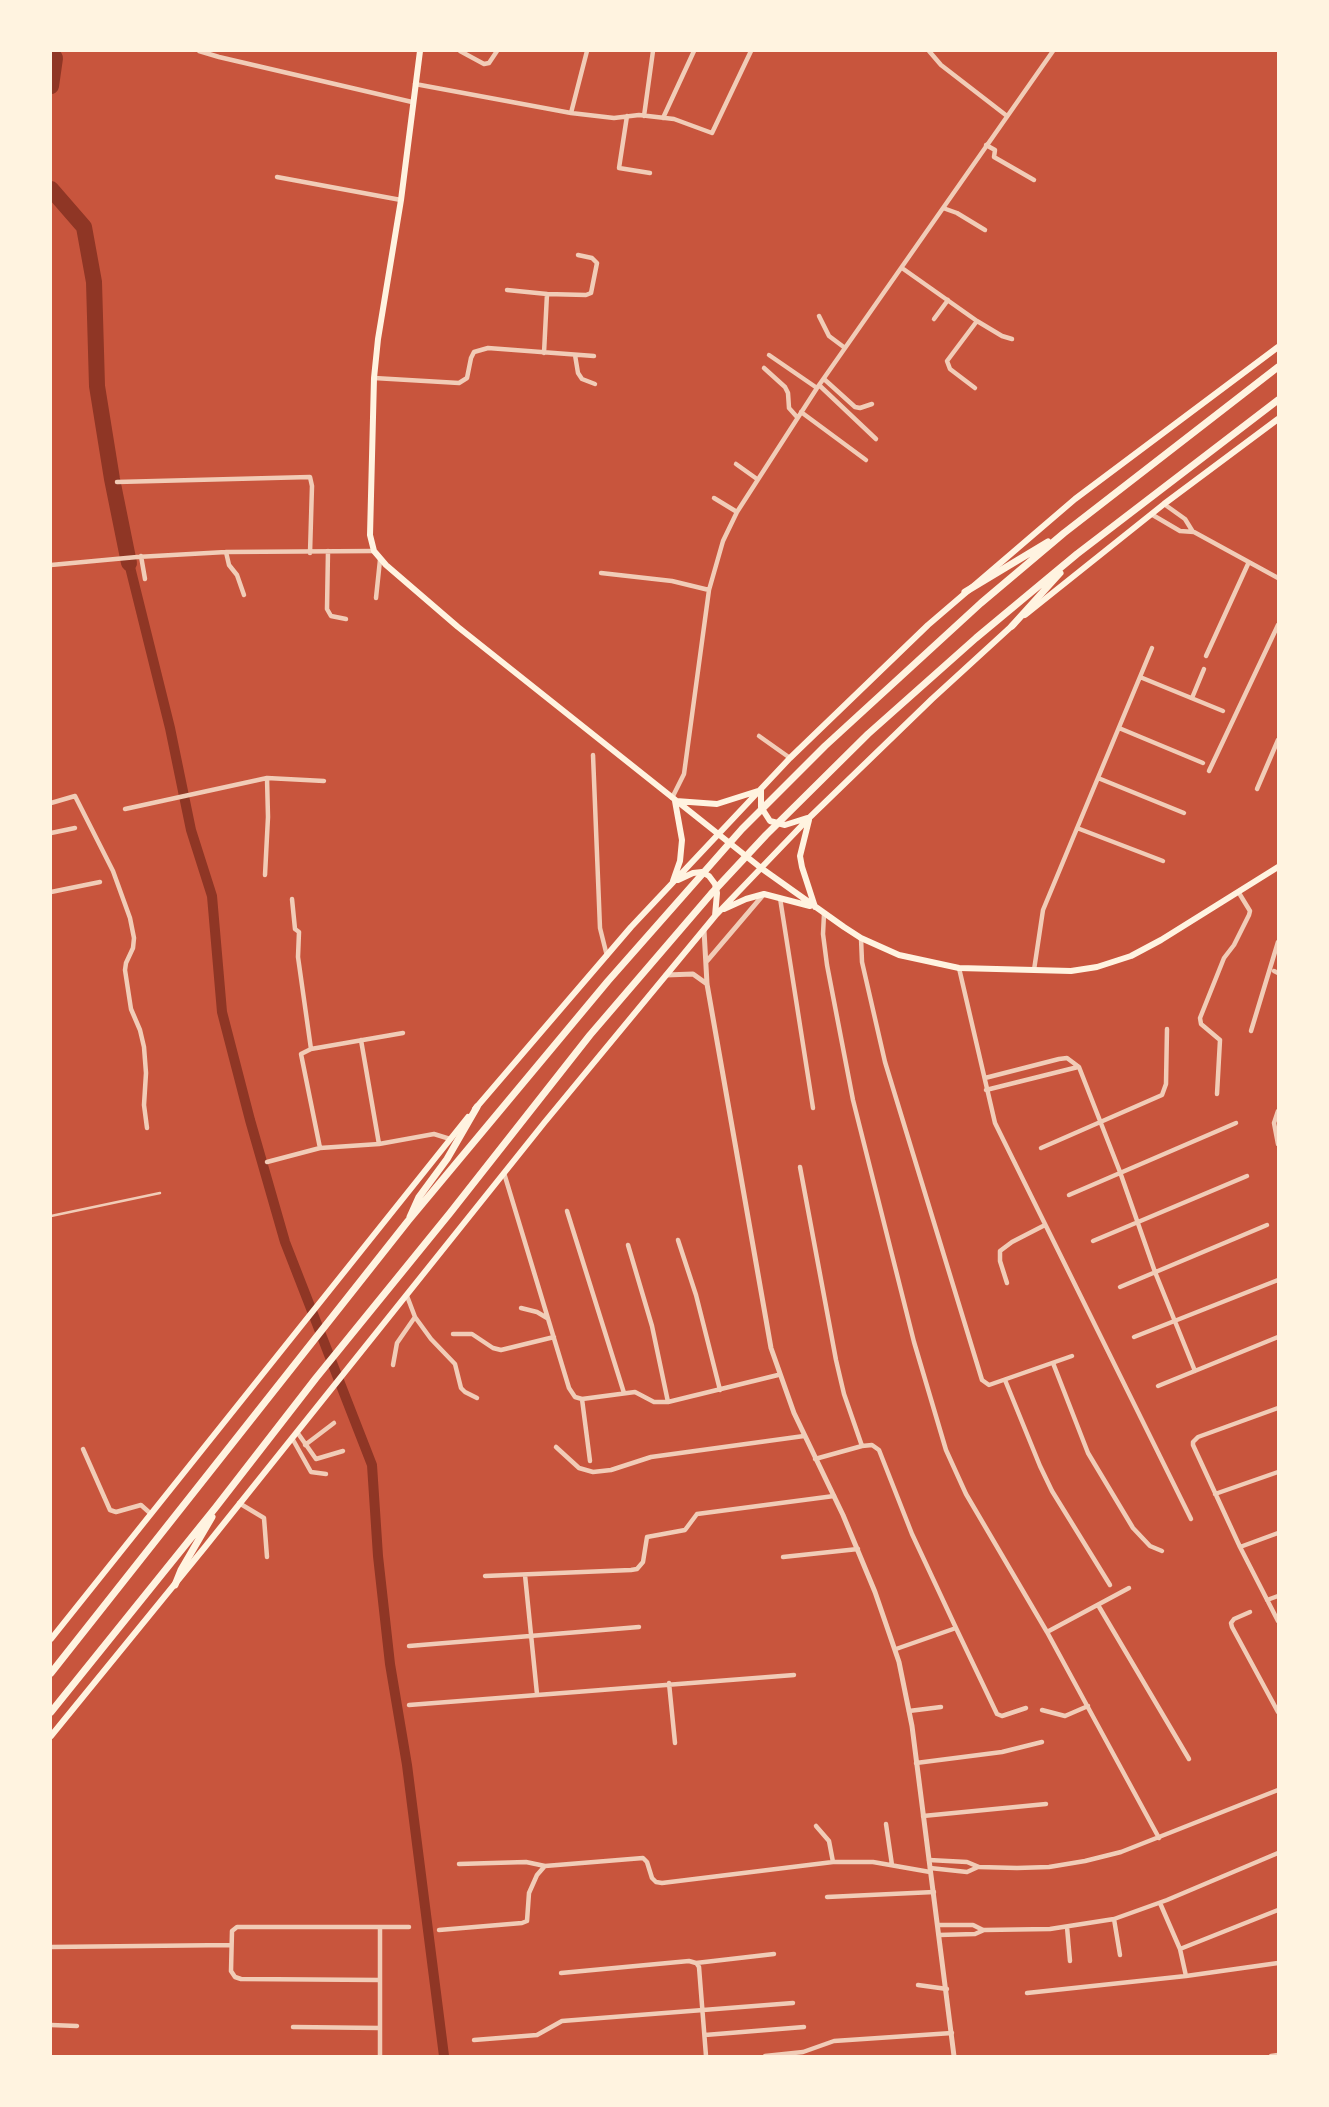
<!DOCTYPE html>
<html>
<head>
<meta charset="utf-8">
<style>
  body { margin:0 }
  #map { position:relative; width:1329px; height:2107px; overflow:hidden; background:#c8553d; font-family:Jost,sans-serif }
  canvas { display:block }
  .frame { position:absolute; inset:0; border:52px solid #fff3e0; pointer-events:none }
</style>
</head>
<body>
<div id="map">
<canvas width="1329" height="2107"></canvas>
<div class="frame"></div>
</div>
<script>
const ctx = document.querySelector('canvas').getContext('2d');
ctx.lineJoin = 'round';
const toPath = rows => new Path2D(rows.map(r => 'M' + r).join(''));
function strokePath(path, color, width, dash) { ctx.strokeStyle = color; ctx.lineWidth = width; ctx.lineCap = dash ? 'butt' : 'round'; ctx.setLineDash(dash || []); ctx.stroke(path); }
strokePath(toPath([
  [129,563,170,728,191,830,212,896,222,1012,250,1120,285,1242,372,1465,378,1556,390,1664,407,1765,444,2056]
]), '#8f3625', 10);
strokePath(toPath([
  [51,52,55,58,51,86],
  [51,189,84,227,94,282,97,386,112,479,129,563]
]), '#8f3625', 16);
strokePath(toPath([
  [51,1216,160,1193]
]), '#f1ccb7', 2.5);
strokePath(toPath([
  [199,51,219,57,412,102],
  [460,51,484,64,489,63,497,51],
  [929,51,941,65,1007,116],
  [415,84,571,113,614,118,639,115,674,119,712,133,751,51],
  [571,113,587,51],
  [627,116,619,168,650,173],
  [644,116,653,51],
  [663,118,694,51],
  [986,145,995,150,994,157,1034,180],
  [277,177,401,200],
  [943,208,957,213,985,230],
  [902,268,977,321,947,361,950,369,975,388],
  [507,290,547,294,544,353],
  [547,294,586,295,591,293,597,263,592,258,578,255],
  [819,316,829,336,845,348],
  [934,319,948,300],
  [977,321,1002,336,1012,339],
  [575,355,578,373,582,379,595,384],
  [769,355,817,388],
  [764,368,785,387,788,393,789,408,797,417],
  [374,378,459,383,467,378,471,358,474,352,488,348,594,356],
  [824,379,855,407,860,408,872,404],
  [819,385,876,439],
  [801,412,866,460],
  [736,464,757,479],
  [117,482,310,477,312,486,310,553],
  [714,498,737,512],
  [1164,504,1185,519,1193,532],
  [1151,514,1180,531,1194,532,1278,578],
  [328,551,327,609,331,616,346,619],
  [226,552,229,565,237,575,244,595],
  [141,556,145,579],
  [51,565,137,557,226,552,374,551],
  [601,573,672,581,709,590],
  [376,598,380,560],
  [1206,656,1248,564],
  [1140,677,1223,711],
  [1192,698,1204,669],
  [1119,728,1203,763],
  [759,736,790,758],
  [593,755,600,928,607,956],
  [1209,771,1278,625],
  [1098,778,1184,813],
  [1257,789,1278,740],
  [672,798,684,774,709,590,723,541,737,512,817,388,1053,51],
  [51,803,75,796,113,871,130,918,134,938,133,948,126,963,125,970,131,1009,140,1030,144,1047,146,1073,144,1105,147,1128],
  [125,809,267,778,324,781],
  [1077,828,1163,861],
  [51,833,75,828],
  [265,875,268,817,267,778],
  [51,892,100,882],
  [780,898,813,1108],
  [292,899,295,929,299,932,298,957,311,1049],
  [824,914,823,934,827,965,853,1100,914,1342,946,1450,966,1494,1047,1632,1159,1838],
  [861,938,862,962,885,1062,982,1380,989,1385,1072,1356],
  [959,968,995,1123,1191,1519],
  [1034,970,1043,910,1152,648],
  [1274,971,1278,973],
  [1251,1031,1278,942],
  [403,1033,311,1049,301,1054,320,1148,379,1144,434,1134,450,1139],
  [361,1040,379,1144],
  [985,1078,1059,1059,1067,1058,1079,1067,1120,1172,1155,1272,1195,1371],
  [986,1090,1078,1067],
  [1217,1094,1220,1040,1201,1024,1200,1018,1224,958,1234,945,1249,915,1250,911,1239,893],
  [1278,1111,1274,1123,1278,1144],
  [1041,1148,1162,1095,1166,1084,1167,1029],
  [267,1162,320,1148],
  [800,1167,836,1360,844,1394,862,1446],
  [504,1173,569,1388,575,1397,582,1399,635,1392,654,1402,668,1402,778,1375],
  [1069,1195,1236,1123],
  [567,1211,624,1393],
  [678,1240,696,1295,720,1390],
  [1093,1241,1247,1176],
  [628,1245,652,1326,668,1402],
  [1007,1283,1000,1261,1000,1251,1012,1242,1045,1225],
  [1120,1287,1267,1225],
  [407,1296,415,1317,431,1339,455,1364,461,1388,465,1392,477,1398],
  [521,1308,537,1312,547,1318],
  [453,1334,472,1334,493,1348,501,1350,554,1337],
  [1134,1337,1278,1280],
  [1053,1363,1088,1453,1133,1528,1150,1546,1162,1551],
  [393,1365,397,1343,415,1317],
  [1005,1380,1040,1466,1052,1491,1110,1585],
  [1158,1386,1278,1337],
  [582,1399,590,1461],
  [1278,1408,1198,1437,1193,1442,1193,1445,1240,1547,1278,1621],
  [297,1432,316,1459,343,1451],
  [292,1438,311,1472,326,1474],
  [305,1445,334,1423],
  [556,1447,579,1468,593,1472,611,1470,651,1457,804,1436],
  [83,1449,110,1510,116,1512,141,1505,151,1514],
  [815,1459,862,1446,872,1445,879,1450,912,1534,956,1628],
  [1215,1494,1278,1472],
  [239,1503,264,1518,267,1557],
  [1240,1547,1278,1533],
  [783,1557,858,1549],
  [525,1575,537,1694],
  [485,1576,631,1570,637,1569,643,1562,647,1537,685,1530,697,1514,834,1496],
  [1267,1600,1278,1596],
  [1098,1605,1189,1759],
  [1250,1612,1234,1619,1231,1623,1232,1627,1278,1712],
  [1047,1632,1129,1588],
  [409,1646,639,1627],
  [896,1649,956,1628,997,1714,1002,1716,1026,1708],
  [669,1683,675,1743],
  [409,1705,794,1675],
  [1042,1710,1065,1716,1088,1706],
  [909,1711,941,1707],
  [916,1763,1002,1752,1042,1742],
  [923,1816,1046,1804],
  [886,1824,892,1865],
  [816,1826,829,1841,833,1862],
  [929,1860,967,1862,979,1867,1017,1868,1049,1867,1085,1861,1121,1852,1278,1790],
  [459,1864,526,1862,545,1866,643,1858,647,1862,652,1878,656,1882,662,1883,833,1862,873,1862,930,1872],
  [930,1868,967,1872,978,1867],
  [827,1897,934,1892],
  [1160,1903,1180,1949,1186,1976],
  [1114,1919,1120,1955],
  [939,1925,973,1925,983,1930],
  [1067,1927,1070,1961],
  [380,1928,380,2056],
  [439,1930,522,1923,527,1921,529,1893,537,1875,544,1867],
  [939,1935,975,1934,984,1930,1050,1929,1114,1919,1167,1900,1278,1853],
  [51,1947,231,1945],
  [1180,1949,1278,1910],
  [697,1964,699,1967,706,2056],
  [561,1973,689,1961,696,1963,774,1954],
  [380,1980,241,1979,235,1977,231,1971,232,1931,237,1927,409,1927],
  [918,1985,947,1989],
  [1027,1993,1186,1976,1278,1963],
  [51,2025,77,2026],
  [293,2027,380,2028],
  [705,2035,804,2027],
  [474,2040,537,2035,562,2021,793,2003],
  [765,2056,803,2052,834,2041,952,2033],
  [1271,2056,1278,2055]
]), '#f1ccb7', 4.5);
strokePath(toPath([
  [704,930,707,984,771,1348,794,1413,843,1515,875,1592,899,1662,912,1726,954,2056],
  [707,961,764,894],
  [666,975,693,974,707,984]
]), '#f1ccb7', 5);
strokePath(toPath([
  [420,51,401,200,378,339,374,378,370,535,374,551,386,565,458,627,761,868,844,927,861,938,899,955,959,968,1071,971,1097,967,1131,956,1161,940,1278,867],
  [1025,615,1164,504,1278,419],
  [676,801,717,804,761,790,761,807,770,821,785,825,807,818],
  [809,820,800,856,802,867,815,907],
  [678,880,693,873,702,872,709,876,715,884,717,893,715,916],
  [673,881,680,861,682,840,675,801],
  [724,909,746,899,764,894,810,906],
  [475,1109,631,927,790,758,928,625,1075,499,1278,347],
  [51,1639,468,1117],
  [51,1736,205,1547,544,1123,715,916,809,818,932,699,1014,624]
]), '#fff3e0', 6);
strokePath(toPath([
  [965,592,1048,542],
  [1012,626,1060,573],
  [410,1217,419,1197,447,1159,477,1107],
  [175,1585,181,1570,212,1517],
  [51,1673,408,1221,608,981,742,829,825,746,981,603,1064,533,1278,367],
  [51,1712,216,1507,316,1378,450,1213,590,1035,711,894,766,835,868,734,976,638,1077,554,1278,400]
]), '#fff3e0', 7);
</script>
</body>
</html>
